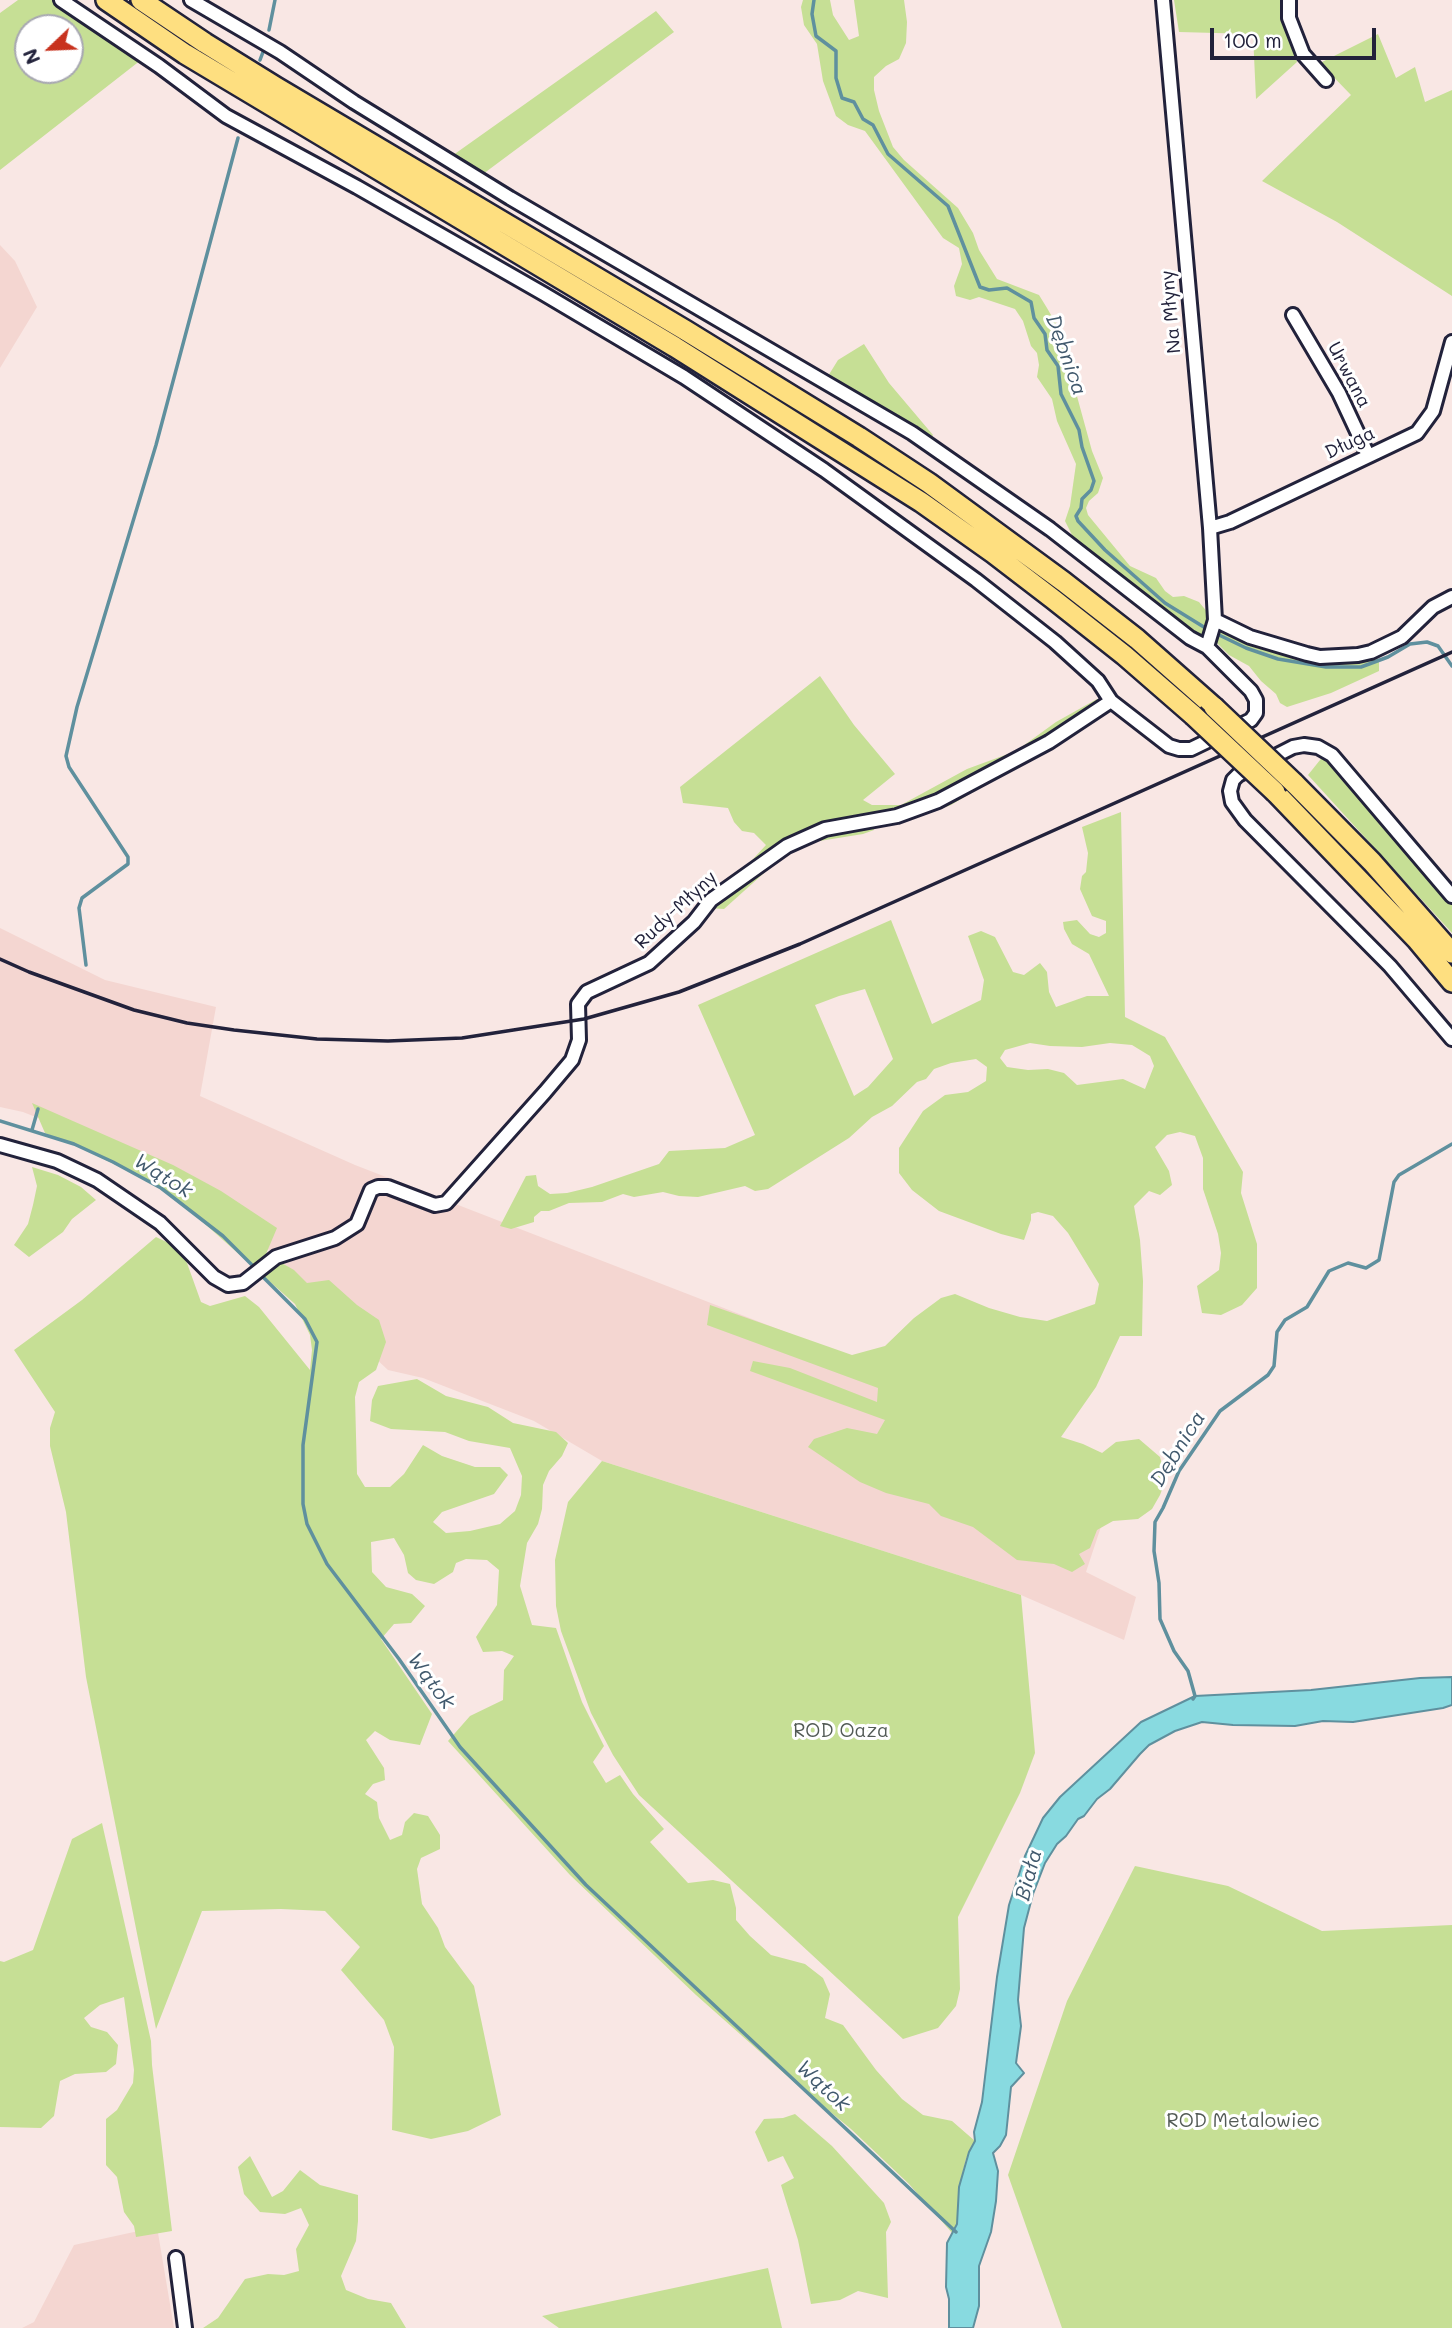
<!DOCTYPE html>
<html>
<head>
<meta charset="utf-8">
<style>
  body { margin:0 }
  #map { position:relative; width:1452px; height:2328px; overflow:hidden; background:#f9e7e4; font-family:Mali,sans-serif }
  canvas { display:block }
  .north { position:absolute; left:14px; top:14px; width:70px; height:70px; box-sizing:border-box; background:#fff; border:2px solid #a7a7b1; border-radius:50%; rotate:247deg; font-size:19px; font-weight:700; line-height:28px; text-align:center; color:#22223b }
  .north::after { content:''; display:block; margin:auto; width:24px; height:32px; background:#c8321e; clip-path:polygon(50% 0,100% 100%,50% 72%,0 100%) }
  .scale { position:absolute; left:1210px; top:28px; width:166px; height:32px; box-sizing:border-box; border:4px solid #22223b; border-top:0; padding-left:9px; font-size:21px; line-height:24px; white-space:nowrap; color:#22223b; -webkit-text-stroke:5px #fff; paint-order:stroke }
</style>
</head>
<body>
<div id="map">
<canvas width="1452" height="2328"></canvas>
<div class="north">N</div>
<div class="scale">100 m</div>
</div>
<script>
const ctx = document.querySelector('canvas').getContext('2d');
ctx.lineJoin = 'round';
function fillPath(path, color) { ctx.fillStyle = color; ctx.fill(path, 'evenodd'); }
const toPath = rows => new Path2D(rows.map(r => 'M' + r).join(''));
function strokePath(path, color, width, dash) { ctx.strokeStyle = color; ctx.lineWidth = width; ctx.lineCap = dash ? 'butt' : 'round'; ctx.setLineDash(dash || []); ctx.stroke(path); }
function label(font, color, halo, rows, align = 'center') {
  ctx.font = font + ' Mali,sans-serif'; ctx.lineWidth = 6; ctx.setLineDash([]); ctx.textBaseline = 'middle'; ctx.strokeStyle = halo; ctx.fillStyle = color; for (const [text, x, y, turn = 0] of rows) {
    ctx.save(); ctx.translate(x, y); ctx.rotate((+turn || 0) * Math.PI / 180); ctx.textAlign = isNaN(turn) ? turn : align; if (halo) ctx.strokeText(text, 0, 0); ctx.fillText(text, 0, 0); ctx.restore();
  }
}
fillPath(toPath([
  [0,245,15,261,37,307,0,368],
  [0,928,105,980,216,1007,200,1096,355,1165,1059,1438,1123,1460,1086,1572,1136,1597,1124,1640,1021,1595,602,1461,534,1421,423,1378,388,1370,357,1341,330,1305,269,1250,167,1169,23,1112,0,1107],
  [157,2227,174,2328,22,2328,34,2322,74,2245]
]), '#f4d6d1');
fillPath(toPath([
  [18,0,52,0,141,60,0,170,0,13],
  [28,28,70,28,70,70,28,70],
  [803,0,830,0,833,15,849,40,859,36,854,0,904,0,907,22,906,43,899,59,886,66,874,77,874,90,879,111,893,147,904,160,958,208,973,233,979,250,997,279,1039,295,1047,308,1058,327,1092,451,1103,478,1098,493,1089,501,1086,508,1088,515,1130,566,1156,578,1165,591,1173,597,1184,596,1199,602,1208,613,1203,634,1195,636,1086,551,1074,539,1065,521,1070,506,1076,464,1057,421,1052,399,1037,377,1039,365,1037,353,1031,346,1023,321,1015,309,979,297,970,300,956,296,954,286,962,264,959,248,943,238,865,131,848,125,836,116,823,81,817,44,804,25,801,7],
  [1174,0,1287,0,1287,27,1297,62,1256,99,1253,34,1179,32],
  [656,11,674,32,479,177,449,158],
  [1378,34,1396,78,1415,67,1425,102,1452,90,1452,296,1337,222,1262,181,1351,95,1320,63],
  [864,344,889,383,933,435,928,444,825,381,838,360],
  [1222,628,1304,657,1376,657,1379,661,1379,671,1331,693,1287,707,1280,703,1276,694,1261,681,1249,666,1229,655,1215,641],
  [820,676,854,725,895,774,863,800,872,805,901,805,967,769,1016,751,1056,722,1097,699,1101,707,1027,760,951,805,913,819,904,815,875,820,874,830,863,834,807,843,783,856,724,909,708,908,766,845,754,833,742,831,734,822,728,808,683,803,680,787],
  [1324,755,1452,904,1452,933,1308,775],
  [1121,812,1125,1017,1165,1037,1243,1172,1241,1193,1257,1244,1257,1288,1242,1305,1221,1315,1202,1313,1197,1286,1219,1270,1221,1253,1218,1234,1203,1189,1203,1158,1195,1136,1180,1132,1167,1135,1155,1147,1169,1171,1172,1185,1160,1195,1149,1191,1134,1206,1140,1240,1143,1281,1142,1336,1120,1336,1096,1387,1061,1437,1083,1444,1102,1453,1116,1442,1139,1439,1160,1457,1166,1479,1160,1495,1152,1509,1138,1519,1113,1521,1097,1530,1090,1548,1079,1554,1085,1564,1072,1572,1054,1564,1017,1560,973,1527,941,1516,929,1504,886,1493,860,1482,808,1447,814,1439,847,1428,877,1434,885,1420,750,1371,753,1361,790,1368,877,1402,878,1388,707,1325,710,1305,852,1355,885,1346,914,1318,941,1298,955,1294,989,1308,1020,1317,1047,1321,1095,1304,1099,1284,1068,1233,1053,1216,1038,1212,1031,1214,1031,1220,1024,1240,1001,1234,939,1211,912,1190,899,1173,899,1148,923,1111,945,1095,968,1092,986,1081,987,1067,976,1059,951,1063,934,1069,926,1079,917,1082,892,1106,872,1117,849,1138,768,1189,755,1191,745,1186,698,1197,679,1196,663,1192,634,1197,623,1194,602,1202,569,1203,549,1211,541,1211,534,1217,534,1222,511,1229,500,1226,526,1176,536,1175,538,1186,550,1194,567,1193,592,1187,659,1164,669,1151,725,1148,755,1135,698,1005,891,920,932,1024,981,1000,984,980,968,936,981,931,995,937,1013,972,1024,975,1040,963,1047,972,1049,992,1056,1007,1087,996,1109,996,1089,954,1072,944,1064,929,1063,922,1077,920,1090,934,1099,937,1106,933,1106,921,1092,916,1080,889,1082,876,1086,872,1088,853,1082,827],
  [865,989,893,1059,868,1087,854,1096,815,1005,839,996],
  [1030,1043,1050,1046,1082,1047,1110,1043,1132,1045,1150,1056,1154,1066,1145,1089,1123,1079,1077,1085,1064,1073,1048,1069,1028,1070,1007,1067,1000,1058,1005,1050],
  [32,1103,173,1165,221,1191,277,1228,266,1254,294,1270,307,1283,329,1280,357,1305,379,1320,386,1342,376,1370,359,1382,355,1397,357,1474,365,1487,390,1487,404,1474,423,1445,442,1456,475,1467,500,1467,508,1475,494,1494,442,1512,433,1522,446,1533,470,1531,500,1524,515,1511,521,1495,522,1476,510,1448,469,1441,445,1432,391,1429,370,1421,372,1400,378,1386,417,1379,446,1396,488,1407,513,1423,556,1432,568,1443,562,1456,549,1471,543,1485,542,1509,538,1524,527,1543,520,1586,532,1625,556,1628,582,1702,604,1746,593,1762,606,1783,620,1775,633,1794,664,1829,650,1842,688,1883,713,1880,730,1884,736,1908,736,1920,750,1936,771,1955,805,1964,823,1978,830,1994,825,2018,843,2025,876,2070,902,2099,923,2115,952,2121,975,2141,966,2159,959,2187,958,2218,953,2234,909,2184,851,2129,794,2082,696,1995,570,1875,448,1741,470,1716,503,1700,504,1670,514,1656,502,1651,483,1652,476,1637,497,1605,499,1570,487,1560,466,1559,456,1563,453,1572,434,1584,416,1580,408,1573,404,1555,394,1538,371,1542,372,1572,386,1587,412,1594,425,1606,411,1623,394,1624,381,1639,432,1714,420,1745,390,1740,375,1731,366,1740,384,1768,385,1780,373,1784,365,1794,377,1802,379,1818,390,1840,402,1835,405,1822,414,1813,428,1816,440,1835,440,1849,421,1858,417,1869,422,1904,438,1928,445,1947,474,1986,501,2115,468,2131,431,2139,392,2130,394,2047,384,2020,341,1970,360,1947,325,1911,281,1909,202,1911,156,2029,86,1677,66,1512,50,1446,50,1428,55,1412,14,1350,82,1300,156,1237,175,1246,187,1263,201,1302,210,1306,245,1296,259,1307,310,1370,312,1350,310,1335,295,1304,187,1208,165,1190,143,1178,85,1150,45,1133],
  [32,1167,58,1175,81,1187,96,1200,72,1219,63,1232,29,1257,14,1245,28,1224,33,1205,37,1186],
  [602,1461,1021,1595,1035,1753,1020,1793,958,1917,960,1989,956,2006,938,2028,903,2039,639,1795,613,1755,591,1713,561,1631,556,1606,555,1560,568,1502],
  [102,1823,151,2041,152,2065,172,2231,136,2237,134,2226,124,2212,117,2177,106,2165,106,2119,117,2110,133,2083,134,2070,124,1997,100,2005,84,2018,91,2027,107,2032,118,2045,116,2064,106,2072,75,2074,60,2081,54,2116,41,2128,0,2127,0,1961,4,1962,33,1950,72,1839],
  [1135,1866,1228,1886,1322,1931,1452,1925,1452,2328,1062,2328,1008,2175,1067,2001],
  [795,2114,832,2146,884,2203,891,2222,886,2232,888,2298,858,2291,840,2300,811,2304,798,2240,781,2185,794,2178,783,2156,768,2162,755,2132,764,2119,783,2118],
  [250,2156,272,2197,283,2191,300,2170,320,2185,358,2195,358,2221,356,2241,341,2276,346,2290,368,2299,391,2303,406,2328,203,2328,218,2318,245,2279,268,2274,284,2275,299,2271,296,2249,309,2225,301,2208,285,2214,260,2212,244,2194,238,2167],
  [768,2268,782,2328,559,2328,542,2316]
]), '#c6df95');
const water = toPath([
  [1452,1677,1452,1705,1443,1708,1353,1722,1323,1721,1295,1726,1233,1725,1202,1722,1175,1731,1149,1745,1140,1754,1110,1789,1097,1799,1084,1816,1078,1819,1066,1836,1057,1844,1045,1863,1033,1894,1024,1928,1018,2000,1021,2026,1016,2063,1024,2073,1011,2087,1006,2135,1000,2146,993,2153,998,2171,996,2201,991,2232,979,2266,979,2306,973,2328,949,2328,949,2299,946,2287,947,2243,957,2224,959,2187,969,2152,975,2141,974,2132,982,2102,997,1977,1009,1905,1025,1856,1043,1818,1060,1797,1141,1722,1195,1696,1311,1690,1420,1678,1452,1677]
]);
fillPath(water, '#88dae0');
strokePath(water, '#5f909e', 2);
strokePath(toPath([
  [814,0,812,14,816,36,836,51,836,78,842,98,854,102,863,119,873,125,888,154,948,206,980,287,989,290,1007,288,1031,302,1034,318,1045,334,1047,350,1058,366,1061,394,1079,430,1082,447,1094,481,1091,490,1082,499,1081,508,1076,516,1078,521,1105,550,1165,603,1207,629],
  [269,30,275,0],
  [260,60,263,52],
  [1217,634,1246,648,1278,659,1326,667,1361,667,1388,657,1410,644,1427,642,1438,646,1452,666],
  [86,965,79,908,82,898,128,864,128,857,69,767,66,756,77,707,156,445,238,138],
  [0,1121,74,1144,113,1162,161,1188,223,1236,255,1268],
  [32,1130,38,1109],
  [260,1274,305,1319,317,1342,303,1445,303,1504,307,1524,327,1564,399,1659,460,1747,586,1885,956,2232],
  [1193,1699,1195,1696,1188,1671,1174,1651,1160,1619,1159,1583,1154,1551,1155,1522,1163,1508,1179,1471,1220,1411,1268,1375,1274,1366,1277,1332,1285,1320,1307,1307,1329,1271,1348,1263,1366,1268,1379,1260,1394,1182,1399,1175,1452,1144]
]), '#5f909e', 3.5);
const street = toPath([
  [61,0,159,66,226,116,357,187,544,294,684,377,824,470,976,580,1055,642,1098,681,1111,701],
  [191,0,280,52,354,102,510,198,912,433,1050,529,1190,638,1207,647],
  [1289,0,1289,18,1303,54,1326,80],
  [1293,315,1339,393,1368,455],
  [1210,528,1230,522,1417,433,1433,411,1452,342],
  [1215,620,1250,637,1307,654,1320,657,1358,655,1371,652,1402,637,1433,607,1452,597],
  [1452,896,1332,755,1318,747,1304,745,1293,747,1238,775,1233,780,1230,791,1232,802,1245,820,1390,966,1452,1039],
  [0,1145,57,1161,97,1180,160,1223,214,1277,228,1285,243,1283,276,1257,335,1238,357,1224,371,1190,378,1187,388,1187,435,1205,446,1203,545,1092,572,1060,579,1040,578,1004,587,992,649,963,694,922,711,900,787,846,825,829,897,816,938,801,1049,742,1111,701,1169,746,1179,749,1191,749,1251,720,1256,713,1256,700,1251,691,1207,647,1215,620,1210,528,1163,0],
  [176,2258,185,2328]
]);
const primary = toPath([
  [106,0,185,54,675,347,921,502,993,553,1053,599,1124,655,1193,715],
  [141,0,205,43,276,87,685,330,859,437,929,483,1064,582,1137,639,1214,707],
  [1294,783,1372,862,1452,953],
  [1275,792,1417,940,1452,982]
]);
strokePath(street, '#22223b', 18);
strokePath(primary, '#22223b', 24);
strokePath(street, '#fff', 12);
strokePath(primary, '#fedf80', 19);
strokePath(toPath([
  [0,959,29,972,134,1010,187,1023,234,1030,317,1039,388,1041,462,1038,584,1019,679,992,800,944,1452,652]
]), '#22223b', 3.5);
const primaryBridge = toPath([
  [1214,707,1294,783],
  [1193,715,1275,792]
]);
strokePath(primaryBridge, '#22223b', 24, []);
strokePath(primaryBridge, '#fedf80', 19);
label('19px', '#22223b', '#fff', [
  ["Na Młyny",1171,312,-95],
  ["Urwana",1349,375,62],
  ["Długa",1350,443,-25],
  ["Rudy-Młyny",676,910,-43]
]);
label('19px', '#535b56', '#fff', [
  ["ROD Oaza",841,1731],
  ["ROD Metalowiec",1243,2121]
]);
label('italic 21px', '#41596d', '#fff', [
  ["Dębnica",1066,355,70],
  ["Wątok",163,1176,32],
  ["Dębnica",1178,1449,-58],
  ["Wątok",431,1681,54],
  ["Biała",1029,1875,-75],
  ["Wątok",823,2086,43]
]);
</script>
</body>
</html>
